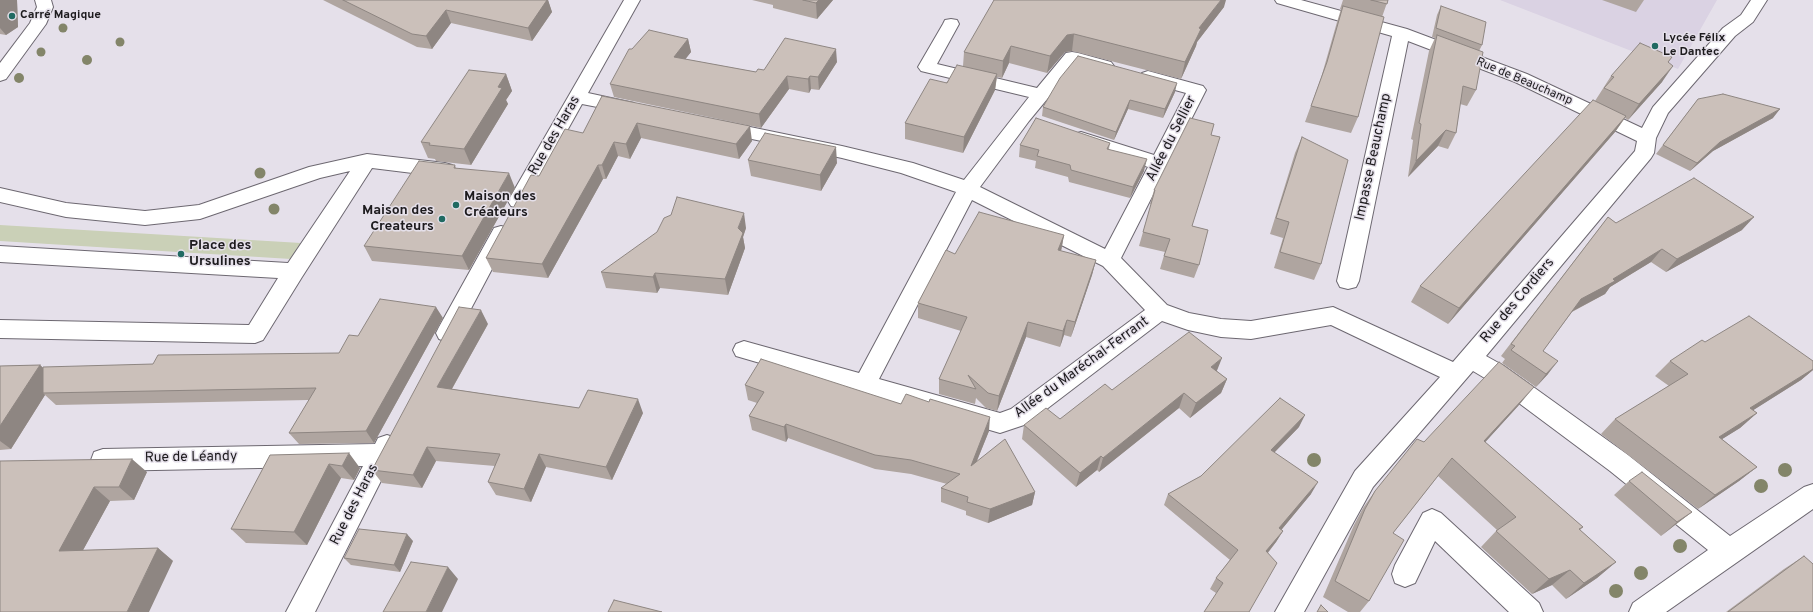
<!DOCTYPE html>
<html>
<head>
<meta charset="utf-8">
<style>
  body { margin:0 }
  canvas { display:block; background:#e5e0ea }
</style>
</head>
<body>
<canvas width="1813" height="612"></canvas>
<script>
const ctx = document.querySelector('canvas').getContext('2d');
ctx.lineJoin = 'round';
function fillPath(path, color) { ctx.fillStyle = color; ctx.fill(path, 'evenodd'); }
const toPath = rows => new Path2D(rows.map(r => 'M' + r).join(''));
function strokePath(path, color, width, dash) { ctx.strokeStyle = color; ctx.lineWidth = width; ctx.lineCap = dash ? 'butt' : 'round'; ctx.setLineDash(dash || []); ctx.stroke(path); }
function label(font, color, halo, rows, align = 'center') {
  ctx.font = font + ' Overpass,sans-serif'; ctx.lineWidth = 3; ctx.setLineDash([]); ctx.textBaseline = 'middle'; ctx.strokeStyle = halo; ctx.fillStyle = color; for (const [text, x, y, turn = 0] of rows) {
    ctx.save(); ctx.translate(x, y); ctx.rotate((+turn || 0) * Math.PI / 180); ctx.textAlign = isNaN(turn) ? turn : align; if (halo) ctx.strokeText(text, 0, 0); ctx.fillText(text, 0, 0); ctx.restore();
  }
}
fillPath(toPath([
  [1500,0,1717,0,1678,69]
]), '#dad2e3');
fillPath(toPath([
  [0,225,301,243,291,259,0,241]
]), '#cad0b7');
const minor = toPath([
  [35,0,51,0,53,7,46,24,6,79,0,81,0,63,30,23,37,7,35,0],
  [624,0,640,0,588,93,634,103,637,107,634,111,628,113,582,104,525,206,518,208,511,206,508,201,624,0],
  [1275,0,1301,0,1407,29,1527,74,1642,128,1653,107,1723,28,1741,15,1751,0,1767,0,1753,22,1735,36,1668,113,1656,138,1654,153,1651,158,1486,356,1504,366,1628,455,1730,536,1804,487,1813,484,1813,509,1666,612,1629,612,1633,603,1708,550,1610,471,1488,380,1473,371,1373,487,1304,612,1275,612,1355,471,1440,377,1331,325,1251,339,1221,337,1188,330,1162,321,1027,424,1000,433,736,356,733,350,736,344,744,341,859,373,956,192,901,173,842,158,714,131,712,127,714,123,721,121,842,146,913,163,964,180,1029,97,921,71,918,67,943,24,945,20,951,19,957,20,959,24,937,64,1037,88,1066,53,1072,52,1078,53,1111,62,1114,66,1111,70,1105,71,1076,64,1029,121,980,187,1105,249,1148,167,1074,142,1072,138,1074,134,1081,132,1154,155,1186,93,1142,81,1139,77,1142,73,1148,71,1203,86,1206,90,1121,258,1167,305,1189,313,1221,319,1251,321,1333,307,1453,362,1635,151,1637,141,1515,82,1408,41,1359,281,1356,287,1348,289,1340,287,1337,281,1392,36,1277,3,1275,0],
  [972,200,1103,266,1145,310,1011,409,1000,413,879,379,972,200],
  [367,154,445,163,452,165,455,170,452,175,445,177,372,168,302,277,263,340,255,343,0,338,0,320,249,325,278,278,0,262,0,246,288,263,350,171,320,178,200,219,145,225,66,217,0,202,0,188,66,203,145,211,199,205,309,167,367,154],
  [501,226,508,228,511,233,455,339,447,342,439,339,436,333,439,327,494,228,501,226],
  [387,435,396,438,399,445,315,612,286,612,363,466,103,471,94,468,91,460,94,452,103,449,375,444,378,438,387,435],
  [1432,509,1441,513,1539,603,1543,612,1509,612,1435,541,1415,583,1405,587,1395,583,1392,574,1395,565,1423,513,1432,509]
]);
strokePath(minor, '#6d6871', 2);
fillPath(minor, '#fff');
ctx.fillStyle = '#838569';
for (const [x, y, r] of [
  [63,28,4.5],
  [120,42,4.5],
  [41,52,4.5],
  [87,60,5],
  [19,78,5],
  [260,173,5.5],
  [274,209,5.5],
  [1314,460,7],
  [1785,470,7],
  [1761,486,7],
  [1680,546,7],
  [1641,573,7],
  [1616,591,7]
]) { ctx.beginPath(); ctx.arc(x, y, r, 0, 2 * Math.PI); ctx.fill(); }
fillPath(toPath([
  [0,0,17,0,18,27,6,35,0,34],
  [323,0,548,0,552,12,532,41,451,23,432,49,417,47],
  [752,0,833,0,817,19,773,8,773,5],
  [1343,0,1388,0,1382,17,1358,117,1351,133,1305,122,1321,78,1337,22,1341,9,1340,9],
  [1602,0,1644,0,1636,12],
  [1441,6,1482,45,1479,51,1476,90,1467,106,1460,104,1456,133,1448,149,1438,146,1408,177,1413,140,1411,139,1429,51,1435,38,1432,37,1437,15],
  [1224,7,1197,42,1196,46,1181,79,1072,51,1065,52,1047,73,1009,63,1002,78,997,77,995,90,963,153,905,139,905,123,963,66,964,52],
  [688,39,691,52,685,59,756,72,764,70,837,62,819,90,811,89,809,93,789,89,761,128,614,97,610,84],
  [1672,57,1668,63,1662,82,1628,120,1625,118,1615,132,1448,324,1411,302,1420,286,1595,101,1611,76],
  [506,74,512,91,506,100,508,104,471,165,436,161,435,159,428,158,421,142],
  [1175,92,1163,118,1128,109,1114,140,1042,116,1043,107],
  [602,96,752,141,739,159,641,138,630,159,618,156,606,179,603,179,548,278,493,272,486,258,539,176,583,133],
  [1698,99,1773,118,1713,151,1690,171,1656,154],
  [1211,135,1192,226,1199,265,1194,278,1160,269,1165,252,1139,246,1151,204,1150,204,1154,190],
  [1302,137,1321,264,1314,280,1274,268,1283,238,1270,234,1295,153],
  [1110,143,1109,149,1144,171,1130,198,1069,182,1068,177,1035,168,1036,161,1019,157,1020,145],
  [748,160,837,163,821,191,751,176],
  [455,165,456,168,515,188,469,270,372,261,364,246],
  [1608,217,1616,223,1742,230,1666,272,1651,262,1610,287,1605,294,1572,312,1543,351,1548,374,1536,387,1502,363,1505,359,1501,356],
  [746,228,743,237,745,248,728,295,660,288,657,293,606,288,601,272],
  [1064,235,1061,251,1096,260,1092,275,1071,337,1064,335,1060,347,1026,337,997,411,986,408,976,398,975,404,939,394,939,379,961,331,918,318,918,303,955,254],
  [443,318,374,443,299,444,289,433,309,400,56,405,45,395,11,449,0,450,0,366,40,365,43,368,153,364,339,353,358,336],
  [488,324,452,389,579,408,643,413,612,480,546,467,531,502,496,495,488,482,495,466,436,461,422,488,382,483,372,470],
  [1705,342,1813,361,1813,370,1801,380,1753,410,1757,413,1740,428,1722,439,1757,467,1739,481,1698,509,1601,434,1615,419,1669,386,1655,376,1670,361],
  [1217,371,1227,379,1221,393,1190,418,1179,408,1099,472,1097,470,1076,487,1022,439,1024,425,1060,419,1112,390],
  [745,385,901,404,989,431,977,461,1035,492,1032,505,988,523,966,515,966,511,941,502,941,488,947,484,911,474,875,469,788,438,786,442,752,430,749,416,757,403,748,400],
  [1519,405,1485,442,1583,527,1580,530,1616,562,1597,578,1566,599,1552,585,1532,594,1481,547,1497,530,1438,476,1393,533,1369,601,1360,612,1348,612,1323,597,1354,525,1363,508,1375,491,1424,442],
  [1299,427,1274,453,1311,494,1281,530,1283,531,1276,542,1268,553,1216,593,1210,589,1216,578,1230,560,1164,505,1168,494,1201,476],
  [270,455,360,468,354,480,341,478,307,545,246,543,231,529],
  [0,461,147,472,134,500,110,501,83,550,158,548,173,561,0,612],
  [1629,481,1692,512,1675,525,1661,536,1614,495],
  [413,541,400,572,351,565,344,558],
  [1804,556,1813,612,1726,612,1784,569]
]), '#afa5a0');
fillPath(toPath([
  [0,0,17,0,18,27,6,35,0,28],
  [537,0,548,0,552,12,532,41,528,28],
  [819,0,833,0,817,19,816,3],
  [1221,0,1226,0,1224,7,1197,42,1196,46,1181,79,1185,62,1199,28],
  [446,10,451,23,432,49,426,36],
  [1074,34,1072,51,1065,52,1047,73,1050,56,1067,35],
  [688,39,691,52,677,70,674,57],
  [1011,46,1009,63,1002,78,1003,61],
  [836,49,837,62,819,90,818,77],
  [1673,66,1662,82,1628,120,1639,104],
  [506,74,512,91,506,100,508,104,471,165,464,149,498,87],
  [997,74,995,90,963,153,964,137],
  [787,76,789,89,761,128,759,114],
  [810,76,811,89,809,93,808,79],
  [1177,83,1175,92,1163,118,1165,109],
  [1130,100,1128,109,1114,140,1116,132],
  [1780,109,1773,118,1713,151,1690,171,1697,163,1720,142],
  [1626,116,1615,132,1448,324,1459,308],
  [637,123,641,138,630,159,626,144],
  [750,126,752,141,739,159,736,144],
  [1446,130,1438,146,1408,177,1416,161],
  [614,142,618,156,606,179,602,165],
  [836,147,837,163,821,191,820,175],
  [1147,159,1144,171,1130,198,1133,187],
  [598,165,603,179,548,278,542,264],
  [509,173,515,188,469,270,462,256],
  [744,213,746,228,743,237,745,248,728,295,725,279,738,228],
  [1754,217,1742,230,1666,272,1677,259],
  [1064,235,1061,251,1058,250],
  [1662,249,1651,262,1610,287,1605,294,1571,312,1581,299,1613,279],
  [1096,260,1092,275,1071,337,1075,322],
  [655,273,660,288,657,293,653,277],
  [436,307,443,318,374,443,366,431],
  [481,310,488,324,445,401,437,387],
  [1067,320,1064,335,1060,347,1063,331],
  [1028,322,1026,337,997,411,999,396],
  [1222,358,1216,373,1211,367],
  [1558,361,1548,374,1536,387,1546,374],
  [40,365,55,379,43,393,45,395,11,449,0,441,0,426],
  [1813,369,1813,370,1801,380,1733,423,1750,408],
  [1227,379,1221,393,1190,418,1196,403],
  [1534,387,1519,405,1470,459,1484,441],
  [1184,393,1179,408,1099,472,1103,458],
  [638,399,643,413,612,480,606,467],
  [1757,413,1740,428,1703,451,1719,437],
  [1305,415,1299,427,1265,462,1271,450],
  [990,417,989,431,969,480,971,466],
  [786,424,788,438,786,442,784,427],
  [427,447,436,461,422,488,413,475],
  [349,453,360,468,354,480,342,466],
  [539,454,546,467,531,502,524,489],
  [1101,456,1097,470,1076,487,1080,473],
  [132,459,147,472,134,500,119,487],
  [329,464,341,478,307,545,294,532],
  [1757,467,1739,481,1698,509,1715,495],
  [1318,482,1311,494,1273,540,1279,528],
  [94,487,110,501,76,563,59,551],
  [1035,492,1032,505,988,523,990,509],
  [1692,512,1675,525,1661,536,1677,522],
  [1283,531,1276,542,1260,562,1266,551],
  [407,534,413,541,400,572,394,565],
  [158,548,173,561,149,612,127,612],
  [1616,562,1597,578,1566,599,1584,583],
  [448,567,458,579,442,612,426,612],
  [1570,570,1552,585,1532,594,1549,579]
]), '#8e8682');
const building = toPath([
  [343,0,547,0,528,28,446,10,426,36,412,34,343,0],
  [803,0,819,0,816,3,803,0],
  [994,0,1221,0,1199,28,1201,29,1185,62,1074,34,1067,35,1050,56,1011,46,1003,61,964,52,994,0],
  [1371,0,1388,0,1387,4,1371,0],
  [1343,6,1384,17,1358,117,1311,106,1327,62,1343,6],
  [1441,6,1486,22,1482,45,1436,28,1441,6],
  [649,30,688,39,674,57,756,72,758,69,764,70,785,38,836,49,818,77,810,76,808,79,787,76,759,114,610,84,629,49,632,49,649,30],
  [1437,35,1483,52,1476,90,1463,86,1456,133,1446,130,1416,161,1421,124,1419,123,1437,35],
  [1640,43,1672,57,1668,62,1673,66,1639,104,1604,88,1614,77,1611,76,1640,43],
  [1078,56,1177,83,1165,109,1130,100,1116,132,1043,107,1060,78,1078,56],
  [957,65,997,74,964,137,905,123,930,79,947,83,957,65],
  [469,70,506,74,498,87,502,88,464,149,429,145,430,143,421,142,469,70],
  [1723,94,1780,109,1720,142,1697,163,1663,145,1698,99,1723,94],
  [602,96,750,126,736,144,637,123,626,144,614,142,602,165,598,165,542,264,486,258,531,175,539,176,565,129,583,133,602,96],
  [1593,100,1626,116,1459,308,1420,286,1593,100],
  [1036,118,1110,143,1107,149,1147,159,1133,187,1071,170,1070,165,1037,156,1039,150,1020,145,1036,118],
  [1190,118,1214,124,1211,135,1220,137,1192,226,1208,230,1199,265,1164,256,1170,239,1143,232,1155,190,1154,190,1190,118],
  [765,133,836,147,820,175,748,160,765,133],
  [1302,137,1348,160,1321,264,1280,252,1289,222,1276,218,1302,137],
  [419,161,455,165,454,168,509,173,462,256,364,246,419,161],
  [1694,178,1754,217,1677,259,1662,249,1613,279,1615,281,1581,299,1543,351,1558,361,1546,374,1511,350,1515,346,1511,344,1608,217,1616,223,1694,178],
  [677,197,744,213,738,228,743,233,725,279,655,273,653,277,601,272,657,232,664,218,671,215,677,197],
  [979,212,1064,235,1058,250,1096,260,1075,322,1067,320,1063,331,1028,322,999,396,988,393,968,375,976,389,939,379,967,317,918,303,946,250,955,254,979,212],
  [380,299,436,307,366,431,289,433,316,388,43,393,43,367,153,364,158,355,339,353,349,335,358,336,380,299],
  [459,307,481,310,437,387,579,408,588,390,638,399,606,467,539,454,524,489,488,482,500,454,427,447,413,475,372,470,459,307],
  [1749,316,1813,361,1813,369,1750,408,1757,413,1719,437,1757,467,1715,495,1615,419,1688,374,1670,361,1702,340,1705,342,1749,316],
  [1189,332,1222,358,1211,367,1227,379,1196,403,1184,393,1103,458,1101,456,1080,473,1024,425,1046,408,1060,419,1105,384,1112,390,1189,332],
  [761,359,901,404,906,394,929,402,930,399,990,417,971,466,1005,439,1035,492,990,509,967,502,968,497,941,488,960,474,911,460,875,455,786,424,784,427,749,416,764,392,745,385,761,359],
  [1499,362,1534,387,1484,441,1583,527,1579,529,1616,562,1584,583,1570,570,1549,579,1496,531,1516,517,1452,458,1393,533,1404,540,1369,601,1335,581,1365,509,1375,491,1417,439,1424,442,1499,362],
  [40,365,0,426,0,366,40,365],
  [1280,398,1305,415,1271,450,1318,482,1279,528,1283,531,1266,551,1277,563,1249,612,1204,612,1223,583,1216,578,1238,550,1168,494,1201,476,1280,398],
  [349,453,342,466,329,464,294,532,231,529,270,455,349,453],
  [132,459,119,487,94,487,59,551,158,548,127,612,0,612,0,461,132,459],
  [1642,472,1692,512,1677,522,1629,481,1642,472],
  [359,529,407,534,394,565,344,558,359,529],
  [1804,556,1813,564,1813,612,1728,612,1804,556],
  [411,562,448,567,426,612,383,612,411,562],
  [614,600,662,612,608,612,614,600],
  [1321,605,1328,612,1317,612,1321,605]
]);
fillPath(building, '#cbc0ba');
strokePath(building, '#8e8682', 1);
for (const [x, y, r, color] of [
  [12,16,4,"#206a62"],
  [1655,46,4,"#206a62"],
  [456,205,4,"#206a62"],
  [442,219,4,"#206a62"],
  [181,254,4,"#206a62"]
]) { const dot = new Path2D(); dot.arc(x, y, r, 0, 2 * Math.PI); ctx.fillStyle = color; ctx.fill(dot); strokePath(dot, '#e5e0ea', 1.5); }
label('bold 12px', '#1d1b1e', '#e5e0ea', [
  ["Carré Magique",20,16],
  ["Lycée Félix",1663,39],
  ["Le Dantec",1663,53]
], 'left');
label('12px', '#1d1b1e', '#e5e0ea', [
  ["Rue de Beauchamp",1524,82,23]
]);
label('14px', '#1d1b1e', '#e5e0ea', [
  ["Rue des Haras",555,136,-60],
  ["Allée du Sellier",1172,139,-63],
  ["Impasse Beauchamp",1374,157,-78],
  ["Rue des Cordiers",1518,301,-50],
  ["Allée du Maréchal-Ferrant",1082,368,-36],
  ["Rue de Léandy",191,458,-1],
  ["Rue des Haras",355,505,-63]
]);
label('bold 14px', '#1d1b1e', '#e5e0ea', [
  ["Maison des",464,197],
  ["Créateurs",464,213],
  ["Maison des",434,211,"right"],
  ["Createurs",434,227,"right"],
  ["Place des",189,246],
  ["Ursulines",189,262]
], 'left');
</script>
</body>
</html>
